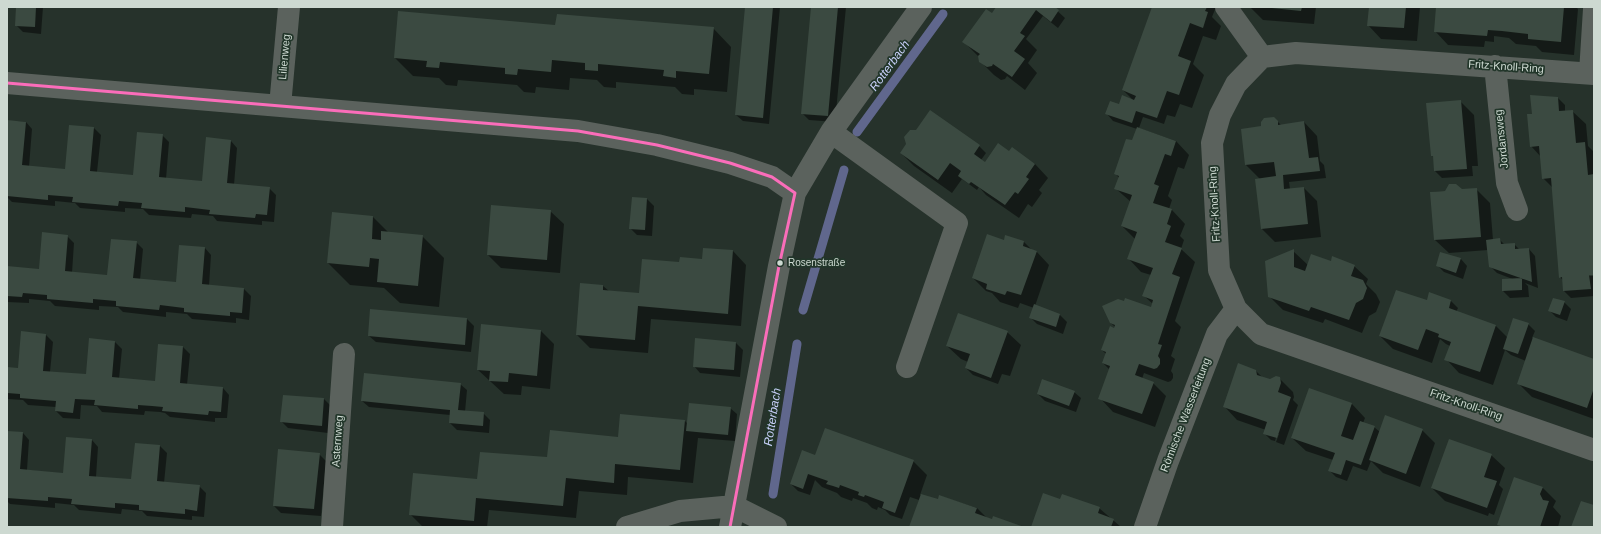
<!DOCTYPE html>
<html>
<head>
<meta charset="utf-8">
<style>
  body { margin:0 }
  #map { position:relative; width:1601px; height:534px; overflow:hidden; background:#26322b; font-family:Arial,sans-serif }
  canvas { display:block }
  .frame { position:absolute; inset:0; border:8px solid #cdd9d1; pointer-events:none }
</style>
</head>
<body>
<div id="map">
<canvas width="1601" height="534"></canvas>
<div class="frame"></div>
</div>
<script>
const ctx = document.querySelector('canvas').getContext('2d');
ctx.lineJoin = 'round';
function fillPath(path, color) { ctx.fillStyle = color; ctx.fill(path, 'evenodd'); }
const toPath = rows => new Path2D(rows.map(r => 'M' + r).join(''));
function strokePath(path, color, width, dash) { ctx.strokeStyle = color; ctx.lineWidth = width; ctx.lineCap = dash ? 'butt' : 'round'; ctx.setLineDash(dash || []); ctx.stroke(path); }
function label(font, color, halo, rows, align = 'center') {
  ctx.font = font + ' Arial,sans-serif'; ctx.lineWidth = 3.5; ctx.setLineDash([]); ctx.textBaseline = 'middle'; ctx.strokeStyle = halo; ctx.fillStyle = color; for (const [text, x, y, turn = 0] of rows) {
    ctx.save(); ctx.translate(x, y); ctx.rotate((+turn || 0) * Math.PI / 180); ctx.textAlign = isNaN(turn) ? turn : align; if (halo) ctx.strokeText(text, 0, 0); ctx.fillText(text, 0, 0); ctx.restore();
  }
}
fillPath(toPath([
  [17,7,43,7,41,34,23,32,16,25],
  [746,7,780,7,769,124,743,121,736,115],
  [812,7,846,7,835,122,809,120,802,113],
  [998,7,1053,7,1065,18,1058,28,1043,16,1026,39,1037,50,1028,63,1037,73,1025,90,1007,76,1005,79,1001,80,994,75,980,61,979,57,964,42,997,17],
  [1153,7,1216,7,1212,17,1221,26,1216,40,1203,36,1193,64,1204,75,1192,108,1180,104,1175,117,1167,115,1164,124,1143,117,1139,128,1176,141,1189,155,1184,169,1178,167,1168,196,1172,200,1169,209,1172,210,1185,224,1180,236,1184,240,1181,249,1195,262,1175,321,1181,327,1171,356,1175,359,1171,371,1173,374,1173,378,1171,381,1168,382,1144,373,1142,379,1153,383,1166,396,1155,427,1113,412,1100,398,1110,370,1103,363,1106,354,1102,350,1115,327,1110,322,1152,308,1153,304,1144,296,1151,275,1141,272,1128,258,1135,239,1122,226,1131,202,1115,188,1119,178,1115,173,1133,141,1137,129,1113,121,1107,114,1119,105,1134,101,1123,90],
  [1250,7,1316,7,1314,24,1263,20],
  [1370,7,1420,7,1417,41,1381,39,1368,25],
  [1437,7,1576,7,1578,9,1574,55,1542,52,1536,46,1516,44,1509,38,1494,36,1494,42,1485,41,1484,47,1448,45,1435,31],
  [556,27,713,28,731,47,727,92,694,89,694,95,682,94,675,87,616,82,616,88,604,87,597,80,570,78,569,90,536,87,535,93,524,92,517,85,458,80,457,86,446,85,439,78,413,76,395,58],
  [1558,98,1565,105,1565,111,1572,111,1586,124,1588,146,1594,152,1594,274,1587,274,1589,276,1594,276,1594,296,1571,298,1564,291,1563,280,1560,277,1553,188,1543,178,1541,157,1531,146,1533,114],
  [1460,101,1474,115,1478,166,1472,166,1473,176,1442,178,1435,171,1434,158,1432,155],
  [7,121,26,122,32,129,29,167,66,170,94,128,101,135,97,172,134,176,162,135,169,142,166,179,203,182,231,141,237,148,234,185,269,188,276,195,274,222,262,221,262,225,217,221,213,216,192,214,191,218,149,215,143,209,125,208,125,212,80,208,75,203,55,201,55,206,12,202,7,197],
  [1277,121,1281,125,1304,122,1317,136,1320,161,1324,165,1326,178,1289,182,1290,189,1304,188,1317,201,1321,237,1275,242,1262,229,1260,179,1246,165,1242,130,1263,127],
  [979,146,986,153,981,160,986,163,1010,153,1035,164,1048,178,1039,190,1042,193,1032,207,1028,204,1019,218,986,195,979,187,977,190,962,179,952,193,914,166,901,153],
  [1476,189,1490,203,1493,240,1499,239,1505,245,1514,244,1520,250,1529,249,1535,256,1538,288,1525,283,1528,286,1529,297,1510,298,1503,291,1515,280,1497,273,1490,266,1488,250,1449,253,1435,240,1431,192],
  [633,198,647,199,654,206,652,236,637,235,630,228],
  [550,211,564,224,560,273,501,268,488,255],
  [333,213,373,217,389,233,422,236,444,258,439,307,400,303,384,288,350,285,328,263],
  [67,236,74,243,72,273,108,276,136,242,143,249,140,280,177,283,205,248,211,255,209,286,244,289,251,296,249,320,236,318,236,323,192,319,187,314,166,312,166,317,123,312,118,307,99,306,99,310,55,306,50,301,29,299,29,303,7,302,7,267,40,270],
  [1004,241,1024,242,1032,250,1036,251,1049,265,1035,306,1060,315,1067,322,1063,334,1037,324,1030,317,1034,308,1020,303,1018,308,1000,302,992,293,986,291,973,278],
  [704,249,733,251,746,265,741,326,651,319,648,353,590,348,577,335,603,286,609,291,640,294,680,263,703,260],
  [1293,251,1308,265,1354,266,1368,279,1366,284,1376,294,1380,302,1376,312,1369,316,1362,333,1325,319,1323,323,1283,310,1269,296],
  [1461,259,1467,266,1463,279,1444,272,1437,265],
  [1451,301,1458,308,1456,312,1496,326,1508,338,1528,324,1535,331,1532,338,1594,360,1594,419,1532,397,1518,383,1526,361,1511,355,1505,350,1493,385,1459,373,1446,359,1450,346,1446,344,1440,339,1432,363,1393,349,1380,336,1431,303],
  [1564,302,1571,309,1567,321,1556,317,1550,311],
  [467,319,474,326,471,352,376,342,369,336],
  [541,331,554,344,550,389,522,386,521,395,504,394,478,370],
  [1007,332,1021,345,1010,376,1002,374,998,384,973,375,966,368,968,362,961,359,947,346],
  [46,335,53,342,50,372,87,375,115,342,122,349,119,379,156,382,159,345,183,347,190,354,187,385,223,388,229,395,227,418,215,418,215,422,170,417,165,413,160,412,145,411,144,415,102,412,97,406,81,405,80,419,63,418,56,411,56,407,28,405,23,400,7,399,7,368,18,369],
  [696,339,736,343,743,350,740,377,700,373,694,366],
  [1255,370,1262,377,1271,381,1279,378,1293,392,1294,397,1293,400,1298,405,1284,445,1276,442,1279,434,1277,434,1275,441,1271,440,1264,433,1266,430,1237,420,1224,406],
  [460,384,467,390,465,412,483,413,490,420,489,433,457,430,450,423,450,415,369,407,362,401],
  [1074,392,1081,398,1076,412,1045,401,1038,394],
  [324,399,331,406,328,433,288,428,281,421],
  [1352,404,1365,418,1363,423,1374,427,1380,432,1422,430,1435,443,1420,487,1383,473,1371,461,1367,471,1353,466,1347,481,1336,477,1329,470,1333,460,1306,451,1292,438],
  [730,408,737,414,735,441,698,438,693,483,628,477,627,495,579,491,576,518,489,510,487,527,423,527,411,515,478,480,619,438,685,421,688,424],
  [7,432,23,433,29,440,27,470,64,474,92,440,98,447,96,477,132,480,160,446,167,453,164,483,199,486,206,493,204,517,192,516,192,520,147,516,142,511,122,509,121,514,79,510,74,505,55,503,55,508,10,504,7,501],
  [319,454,326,461,321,516,281,513,274,506],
  [1491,455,1505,468,1499,485,1503,489,1494,515,1489,513,1488,516,1445,501,1432,488],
  [815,456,913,461,927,475,920,495,938,501,940,496,977,508,987,518,1022,527,910,527,919,500,910,497,902,519,890,515,885,510,878,507,877,510,872,508,867,503,853,498,852,501,841,497,837,493,822,487,815,480,810,495,798,491,791,484],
  [1542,487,1556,501,1553,507,1561,516,1558,527,1501,527,1498,524],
  [1061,501,1099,508,1121,527,1032,527]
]), '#0007');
strokePath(toPath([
  [857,132,943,14],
  [803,310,844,170],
  [773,494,797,344]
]), '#60678d', 9);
fillPath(toPath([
  [16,7,36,7,35,27,15,26],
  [745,7,773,7,763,118,735,115],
  [811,7,838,7,828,116,801,114],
  [996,7,1055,7,1059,10,1051,22,1036,10,1020,33,1025,36,1014,51,1025,59,1012,77,993,64,992,66,987,67,979,62,978,56,980,54,962,42,986,9,992,13],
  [1152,7,1207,7,1205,11,1208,12,1203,28,1190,23,1178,56,1191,61,1179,95,1167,91,1157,118,1136,111,1132,123,1105,114,1110,101,1119,104,1122,95,1134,100,1136,96,1122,90],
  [1262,7,1302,7,1301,11],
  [1369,7,1406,7,1404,28,1367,26],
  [1436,7,1564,7,1561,42,1528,39,1528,34,1502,31,1488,30,1487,36,1434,32],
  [398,11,555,25,557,14,714,27,709,74,676,71,676,78,663,76,664,70,598,64,598,71,585,70,585,63,552,60,551,72,518,69,517,75,505,74,505,68,440,62,439,68,426,67,427,61,394,58],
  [1530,95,1558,97,1559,111,1573,110,1576,143,1585,142,1588,175,1594,174,1594,275,1589,275,1591,289,1563,291,1562,277,1559,278,1551,178,1542,179,1539,146,1530,147,1527,114,1532,114],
  [1461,100,1467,169,1434,171,1433,156,1431,156,1426,103],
  [930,110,980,145,974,154,985,162,998,143,1009,151,1012,147,1035,164,1026,177,1029,179,1018,194,1015,192,1005,205,971,182,969,184,958,176,961,171,950,163,938,180,900,153,906,144,904,137,910,130,916,130],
  [1274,117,1278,121,1278,125,1304,121,1309,158,1318,157,1320,171,1283,175,1284,189,1304,187,1308,224,1261,229,1255,179,1276,176,1274,162,1245,165,1241,129,1261,126,1261,122,1264,118],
  [7,120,26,122,22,165,65,169,69,125,94,127,90,171,133,175,137,132,163,134,159,177,202,181,206,137,231,140,227,183,270,187,267,215,256,214,255,218,209,214,210,210,185,207,185,212,141,208,142,203,119,201,118,206,72,202,73,197,48,195,48,200,7,196],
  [1137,127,1176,141,1171,156,1165,154,1154,184,1159,186,1153,203,1172,209,1167,224,1171,226,1165,242,1182,248,1172,274,1180,277,1158,344,1162,345,1158,356,1160,359,1160,364,1157,368,1154,369,1139,364,1135,375,1154,382,1142,414,1098,399,1110,366,1102,363,1106,352,1101,350,1110,326,1114,328,1115,325,1110,323,1102,306,1118,299,1124,301,1125,298,1151,307,1153,300,1142,296,1153,268,1127,259,1137,232,1121,226,1132,195,1114,189,1119,176,1114,174,1126,139,1132,140],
  [1449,184,1456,184,1462,189,1477,188,1481,237,1434,240,1430,192,1445,191],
  [632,197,647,198,645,230,629,229],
  [491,205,551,210,547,260,487,255],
  [332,212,373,216,372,239,381,240,381,231,423,235,418,286,377,282,379,259,370,258,369,267,327,263],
  [42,232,68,235,65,271,107,275,111,239,137,241,133,278,176,282,179,245,205,247,202,284,244,288,242,313,230,312,230,316,184,312,184,308,160,305,159,310,116,306,116,301,93,299,93,303,47,299,47,295,23,293,22,297,7,296,7,266,39,269],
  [987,234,1004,240,1005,235,1024,241,1023,246,1037,251,1021,295,1007,291,1005,295,986,289,987,284,972,278],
  [1500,238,1501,244,1515,243,1515,249,1529,248,1532,282,1489,267,1486,240],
  [703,248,733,250,728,314,638,306,635,340,576,335,580,283,603,285,603,290,639,293,642,259,679,262,680,257,702,259],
  [1294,249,1294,267,1305,271,1311,254,1331,261,1332,256,1355,265,1351,276,1363,280,1367,288,1363,299,1356,303,1349,320,1311,307,1309,311,1268,297,1265,261],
  [1440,252,1461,258,1456,273,1436,266],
  [1522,278,1522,290,1502,291,1502,279],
  [1396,290,1427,300,1429,292,1451,300,1449,308,1496,325,1480,372,1444,360,1451,342,1438,337,1439,334,1426,329,1418,350,1379,336],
  [1553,298,1565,301,1560,315,1548,311],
  [1034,304,1060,314,1056,327,1029,318],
  [370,309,467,318,465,345,368,336],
  [958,313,1008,331,991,378,965,368,970,354,946,346],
  [1513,318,1529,323,1518,354,1503,349],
  [481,324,541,330,537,376,509,373,508,382,489,381,490,371,477,370],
  [21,331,46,334,43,371,86,374,89,338,115,341,112,377,155,381,158,344,183,346,180,383,223,387,221,412,209,411,208,415,162,411,163,407,152,406,138,405,138,409,94,405,95,400,75,399,73,413,55,411,56,401,20,398,20,394,7,393,7,367,18,368],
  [1533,337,1594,359,1594,388,1587,408,1517,384],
  [695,338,736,342,734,370,693,367],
  [1238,363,1256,370,1257,375,1270,379,1276,376,1280,377,1281,383,1278,392,1291,397,1277,438,1263,434,1267,422,1223,407],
  [364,373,461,383,458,410,484,412,483,426,449,423,450,410,361,401],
  [1042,379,1075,391,1069,406,1037,394],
  [1309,388,1352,403,1341,436,1353,440,1360,421,1375,426,1361,465,1346,460,1341,475,1328,471,1335,453,1291,438],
  [283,395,324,398,322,426,280,422],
  [689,403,731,407,728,435,686,431],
  [620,414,685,420,680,470,615,464,614,483,566,478,563,506,476,498,474,521,409,515,413,473,477,479,480,452,547,457,550,430,618,437],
  [1385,415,1423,429,1406,474,1369,460],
  [825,428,914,460,895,513,882,508,884,502,865,495,864,497,858,495,859,492,840,485,839,488,833,486,826,484,828,481,808,474,803,489,790,484,802,450,815,455],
  [7,431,23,432,20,469,63,473,66,437,92,439,89,476,131,479,135,443,160,445,157,481,200,485,197,511,185,509,185,514,139,510,139,505,115,503,115,508,71,504,72,499,48,497,48,501,7,498],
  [1449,439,1492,454,1484,477,1497,481,1487,508,1431,488],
  [278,449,320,453,314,509,273,506],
  [1514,477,1543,487,1540,494,1543,500,1549,501,1540,527,1504,527,1497,525],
  [1043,493,1060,499,1062,494,1100,507,1098,513,1114,519,1111,527,1031,527],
  [921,494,938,499,939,495,977,508,975,513,992,519,993,516,1024,527,909,527],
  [1581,501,1594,505,1594,527,1571,527]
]), '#3b4a41');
strokePath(toPath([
  [1226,7,1262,57],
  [1495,66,1507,183,1517,210],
  [1590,73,1594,9],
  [1594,74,1296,53,1262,57,1236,84,1220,115,1212,143,1219,270,1236,309,1261,334,1594,450],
  [7,83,578,131,657,145,730,163,772,177,795,193],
  [280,106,289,7],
  [831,132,957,223,907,367],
  [332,527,344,354],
  [627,527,680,511,734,506,776,527],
  [730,527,779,266,795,193,831,132,921,7],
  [1145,527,1168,461,1217,334,1236,309]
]), '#5b625d', 22);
strokePath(toPath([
  [7,83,578,131,657,145,730,163,772,177,795,193,779,266,730,527]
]), '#fb6dba', 3);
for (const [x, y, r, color] of [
  [780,263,3.5,"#cdd9d1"]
]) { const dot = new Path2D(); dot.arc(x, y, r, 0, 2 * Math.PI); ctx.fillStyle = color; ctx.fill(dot); strokePath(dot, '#22362a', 1.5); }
label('10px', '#cdd9d1', '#22362a', [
  ["Rosenstraße",788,263]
], 'left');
label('11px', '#cdd9d1', '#22362a', [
  ["Lilienweg",285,57,-85],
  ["Fritz-Knoll-Ring",1506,67,4],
  ["Jordansweg",1502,139,-96],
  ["Fritz-Knoll-Ring",1215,204,-93],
  ["Fritz-Knoll-Ring",1466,405,19],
  ["Römische Wasserleitung",1186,415,-69],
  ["Asternweg",338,441,-86]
]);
label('italic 12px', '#cad1fb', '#22362a', [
  ["Rotterbach",890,66,-54],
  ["Rotterbach",773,417,-81]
]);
</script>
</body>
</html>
